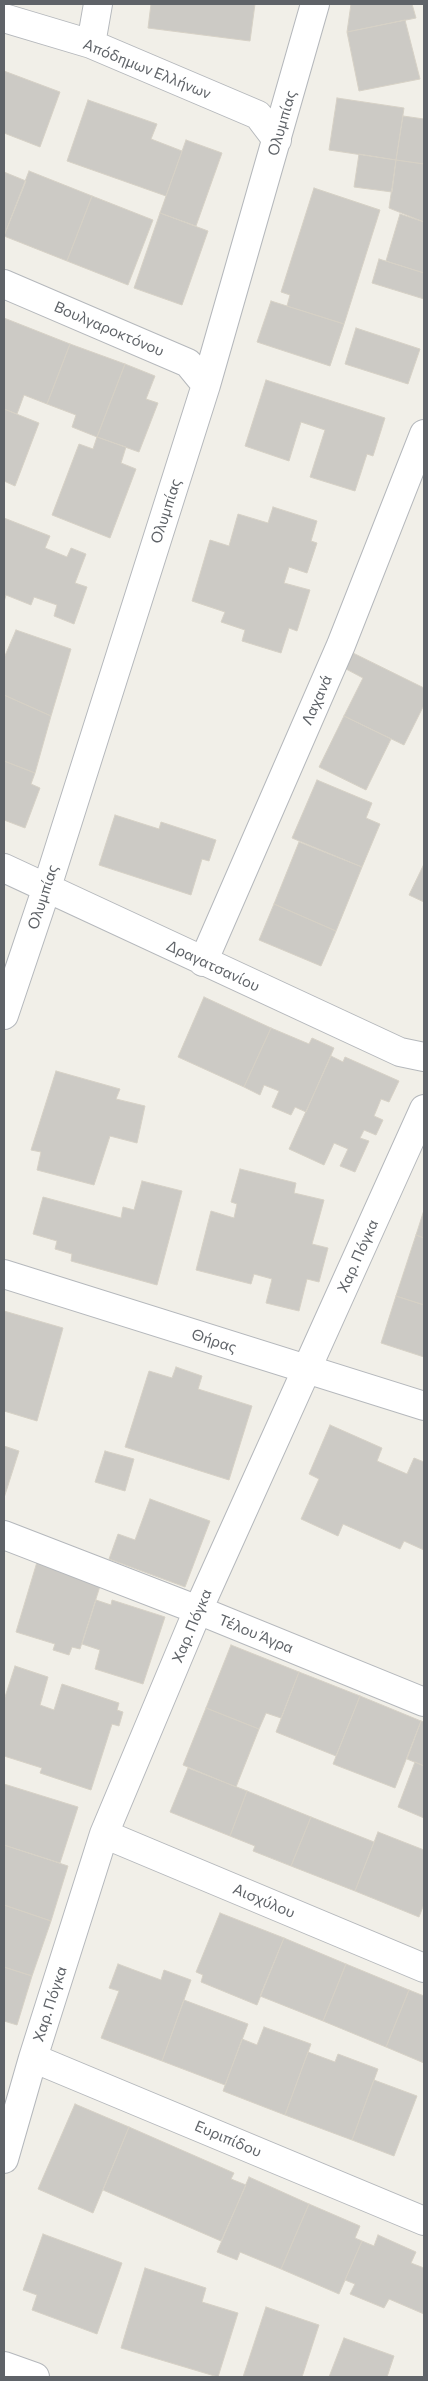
<!DOCTYPE html>
<html>
<head>
<meta charset="utf-8">
<style>
  body { margin:0 }
  #map { position:relative; width:428px; height:2381px; overflow:hidden; background:#f1efe8; font-family:Commissioner,sans-serif }
  canvas { display:block }
  .frame { position:absolute; inset:0; border:5px solid #5f6368; pointer-events:none }
</style>
</head>
<body>
<div id="map">
<canvas width="428" height="2381"></canvas>
<div class="frame"></div>
</div>
<script>
const ctx = document.querySelector('canvas').getContext('2d');
ctx.lineJoin = 'round';
function fillPath(path, color) { ctx.fillStyle = color; ctx.fill(path, 'evenodd'); }
const toPath = rows => new Path2D(rows.map(r => 'M' + r).join(''));
function strokePath(path, color, width, dash) { ctx.strokeStyle = color; ctx.lineWidth = width; ctx.lineCap = dash ? 'butt' : 'round'; ctx.setLineDash(dash || []); ctx.stroke(path); }
function label(font, color, halo, rows, align = 'center') {
  ctx.font = font + ' Commissioner,sans-serif'; ctx.lineWidth = 4.5; ctx.setLineDash([]); ctx.textBaseline = 'middle'; ctx.strokeStyle = halo; ctx.fillStyle = color; for (const [text, x, y, turn = 0] of rows) {
    ctx.save(); ctx.translate(x, y); ctx.rotate((+turn || 0) * Math.PI / 180); ctx.textAlign = isNaN(turn) ? turn : align; if (halo) ctx.strokeText(text, 0, 0); ctx.fillText(text, 0, 0); ctx.restore();
  }
}
const building = toPath([
  [151,4,255,4,250,41,148,28,151,4],
  [351,4,412,4,416,18,347,32,351,4],
  [405,20,420,79,359,91,347,32,405,20],
  [4,71,60,92,40,147,4,133,4,71],
  [337,98,404,108,396,160,329,150,337,98],
  [88,100,157,124,151,139,182,151,166,196,67,161,88,100],
  [403,116,424,119,424,164,396,160,403,116],
  [186,140,222,153,196,226,160,213,186,140],
  [359,154,396,160,392,192,354,187,359,154],
  [396,160,424,164,424,222,389,208,396,160],
  [29,171,92,196,67,261,4,236,29,171],
  [4,172,26,181,4,236,4,172],
  [314,188,380,210,344,324,287,306,290,295,281,292,314,188],
  [92,196,153,220,128,285,67,261,92,196],
  [160,213,208,231,182,305,134,288,160,213],
  [400,214,424,222,424,273,386,261,400,214],
  [379,259,424,273,424,299,372,283,379,259],
  [271,301,344,324,330,366,257,342,271,301],
  [4,318,70,344,47,404,24,395,17,414,4,409,4,318],
  [356,328,420,349,408,384,345,364,356,328],
  [70,344,125,364,97,437,72,427,76,415,47,404,70,344],
  [125,364,155,376,146,399,158,403,139,452,97,437,125,364],
  [266,380,385,418,373,456,367,454,355,491,310,477,325,430,301,422,289,461,245,446,266,380],
  [4,409,39,423,15,486,4,481,4,409],
  [97,437,126,447,121,463,136,469,110,538,52,515,79,444,93,449,97,437],
  [273,507,317,521,311,541,317,543,307,573,289,567,284,583,310,590,297,631,289,628,281,653,242,641,245,630,221,622,225,612,192,601,210,540,229,546,238,514,268,523,273,507],
  [4,518,50,536,45,548,67,557,71,548,86,554,75,583,87,587,74,624,54,616,57,605,34,597,31,605,6,595,4,602,4,518],
  [16,630,71,649,51,716,4,695,4,658,16,630],
  [353,653,424,688,424,705,404,745,344,716,363,678,346,669,353,653],
  [4,695,51,716,35,773,4,761,4,695],
  [344,716,391,739,366,790,319,767,344,716],
  [4,761,35,773,31,784,40,788,25,828,4,820,4,761],
  [317,780,372,803,366,818,380,824,362,867,292,838,317,780],
  [115,815,159,829,161,822,216,840,209,861,202,859,191,895,99,865,115,815],
  [299,842,362,867,336,931,274,904,299,842],
  [424,864,424,902,409,895,424,864],
  [274,904,336,931,321,966,259,940,274,904],
  [204,997,271,1028,244,1087,178,1057,204,997],
  [271,1028,309,1044,312,1038,334,1048,306,1112,295,1107,291,1115,272,1107,279,1091,264,1085,260,1095,244,1087,271,1028],
  [331,1056,343,1062,345,1057,399,1081,389,1102,381,1099,374,1116,383,1120,376,1135,364,1130,360,1138,369,1141,355,1172,340,1166,348,1149,334,1143,324,1165,289,1149,331,1056],
  [56,1071,120,1089,116,1099,145,1106,137,1143,110,1136,94,1185,37,1170,41,1152,31,1150,56,1071],
  [240,1169,296,1183,294,1193,324,1200,312,1244,328,1248,319,1282,307,1279,299,1311,266,1303,272,1279,254,1274,251,1284,196,1270,211,1211,234,1218,237,1204,231,1202,240,1169],
  [142,1181,182,1191,157,1285,71,1261,72,1254,55,1249,57,1241,33,1234,43,1197,121,1218,123,1207,134,1210,142,1181],
  [424,1210,424,1238,416,1235,424,1210],
  [416,1235,424,1238,424,1305,396,1296,416,1235],
  [396,1296,424,1305,424,1357,381,1343,396,1296],
  [4,1311,63,1328,37,1421,4,1411,4,1311],
  [176,1367,202,1376,198,1389,252,1406,229,1480,125,1447,149,1371,172,1378,176,1367],
  [330,1425,382,1448,377,1461,407,1474,414,1458,424,1462,424,1550,404,1541,400,1549,343,1524,338,1536,301,1519,319,1479,309,1474,330,1425],
  [4,1446,19,1451,4,1498,4,1446],
  [105,1451,134,1459,125,1491,95,1482,105,1451],
  [150,1499,210,1521,185,1587,109,1559,118,1534,135,1540,150,1499],
  [37,1562,101,1583,80,1649,72,1647,69,1655,53,1650,55,1644,16,1632,37,1562],
  [96,1600,111,1605,112,1600,165,1617,143,1684,95,1669,100,1650,82,1644,96,1600],
  [231,1645,299,1672,281,1718,266,1713,259,1729,206,1708,231,1645],
  [15,1666,48,1677,40,1705,54,1710,62,1684,119,1703,117,1710,123,1712,119,1726,112,1724,91,1790,40,1773,42,1768,4,1756,4,1700,15,1666],
  [299,1672,360,1696,336,1756,276,1732,299,1672],
  [360,1696,421,1721,395,1788,333,1764,360,1696],
  [206,1708,259,1729,236,1787,183,1765,206,1708],
  [421,1721,424,1722,424,1766,407,1759,421,1721],
  [415,1762,424,1766,424,1818,398,1807,415,1762],
  [188,1768,247,1791,230,1836,170,1812,188,1768],
  [4,1784,78,1807,60,1863,4,1845,4,1784],
  [247,1791,311,1817,291,1866,253,1851,255,1846,230,1836,247,1791],
  [311,1817,374,1842,355,1891,291,1866,311,1817],
  [378,1832,424,1850,424,1904,419,1917,355,1891,378,1832],
  [4,1845,68,1866,51,1921,4,1905,4,1845],
  [4,1905,51,1921,32,1976,4,1967,4,1905],
  [220,1913,284,1938,257,2005,201,1982,203,1975,196,1972,220,1913],
  [284,1938,346,1964,323,2021,260,1996,284,1938],
  [118,1964,161,1980,164,1970,191,1980,162,2061,101,2038,119,1991,109,1988,118,1964],
  [346,1964,409,1990,386,2047,323,2021,346,1964],
  [4,1967,32,1976,17,2025,4,2021,4,1967],
  [409,1990,424,1996,424,2063,386,2047,409,1990],
  [184,2000,248,2024,225,2085,162,2061,184,2000],
  [264,2027,311,2044,285,2115,223,2091,242,2039,257,2045,264,2027],
  [308,2052,335,2062,338,2054,378,2069,352,2140,285,2115,308,2052],
  [374,2080,417,2096,394,2156,352,2140,374,2080],
  [75,2104,129,2127,93,2213,38,2189,75,2104],
  [129,2127,234,2173,231,2179,246,2185,221,2241,103,2190,129,2127],
  [249,2177,309,2204,281,2269,240,2252,237,2260,217,2252,249,2177],
  [309,2204,360,2226,355,2238,362,2241,339,2294,281,2269,309,2204],
  [43,2234,122,2263,97,2334,32,2310,37,2295,23,2290,43,2234],
  [378,2235,416,2252,411,2263,424,2268,424,2314,389,2299,384,2308,350,2294,355,2284,345,2280,362,2241,374,2246,378,2235],
  [145,2268,206,2288,202,2302,238,2313,218,2377,121,2348,145,2268],
  [266,2307,319,2325,302,2377,243,2377,266,2307],
  [344,2338,394,2356,387,2377,329,2377,344,2338]
]);
fillPath(building, '#cccac5');
strokePath(building, '#d6d1c6', 1);
const minor = toPath([
  [4,18,91,44,258,115,277,140],
  [91,44,98,4],
  [4,284,188,363,206,385],
  [4,868,400,1052,424,1057],
  [203,962,341,645,424,434],
  [4,1015,47,887,206,385,315,4],
  [4,1274,424,1406],
  [4,1535,198,1610,424,1702],
  [104,1834,424,1968],
  [33,2058,424,2221],
  [4,2159,33,2058,104,1834,198,1610,424,1109],
  [4,2366,35,2377]
]);
strokePath(minor, '#b5b8bc', 30);
strokePath(minor, '#fff', 28);
label('15px', '#5f6368', '#fff', [
  ["Απόδημων Ελλήνων",147,69,22],
  ["Ολυμπίας",282,123,-74],
  ["Βουλγαροκτόνου",109,329,23],
  ["Ολυμπίας",166,511,-72],
  ["Λαχανά",317,700,-66],
  ["Ολυμπίας",43,897,-72],
  ["Δραγατσανίου",213,966,25],
  ["Χαρ. Πόγκα",358,1256,-66],
  ["Θήρας",214,1341,18],
  ["Χαρ. Πόγκα",192,1626,-67],
  ["Τέλου Άγρα",256,1634,22],
  ["Αισχύλου",264,1901,23],
  ["Χαρ. Πόγκα",50,2004,-72],
  ["Ευριπίδου",228,2139,23]
]);
</script>
</body>
</html>
